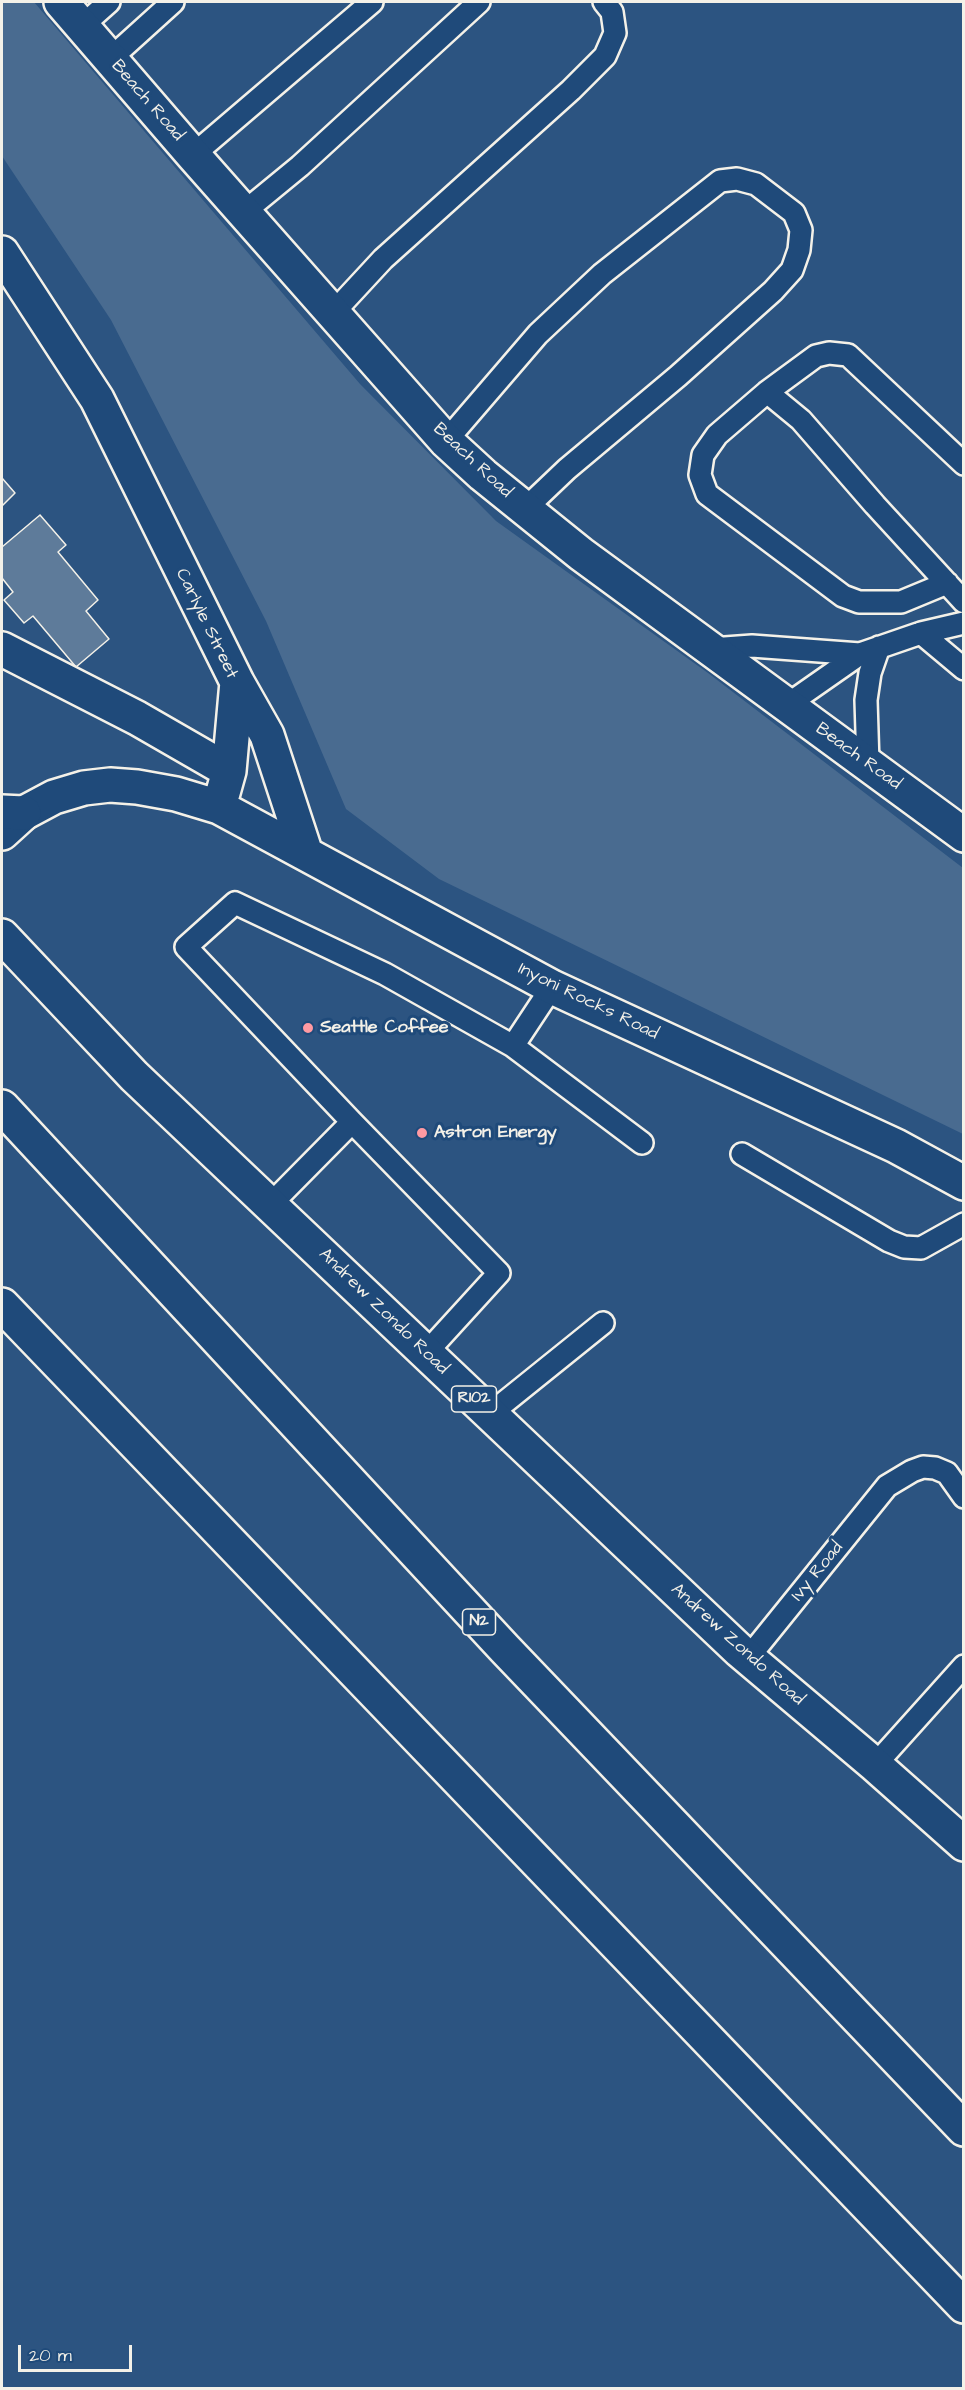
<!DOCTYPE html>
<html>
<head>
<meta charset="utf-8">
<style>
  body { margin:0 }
  #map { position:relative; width:965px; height:2390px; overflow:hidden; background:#2c5481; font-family:"Architects Daughter",sans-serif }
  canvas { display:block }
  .frame { position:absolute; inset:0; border:3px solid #f4f1e8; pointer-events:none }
  .scale { position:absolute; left:18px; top:2345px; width:114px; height:27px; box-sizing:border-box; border:3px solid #f4f1e8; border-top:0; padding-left:8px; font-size:18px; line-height:21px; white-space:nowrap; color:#f4f1e8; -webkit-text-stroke:4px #1f4a7a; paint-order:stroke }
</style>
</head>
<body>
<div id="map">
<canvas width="965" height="2390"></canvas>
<div class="frame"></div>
<div class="scale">20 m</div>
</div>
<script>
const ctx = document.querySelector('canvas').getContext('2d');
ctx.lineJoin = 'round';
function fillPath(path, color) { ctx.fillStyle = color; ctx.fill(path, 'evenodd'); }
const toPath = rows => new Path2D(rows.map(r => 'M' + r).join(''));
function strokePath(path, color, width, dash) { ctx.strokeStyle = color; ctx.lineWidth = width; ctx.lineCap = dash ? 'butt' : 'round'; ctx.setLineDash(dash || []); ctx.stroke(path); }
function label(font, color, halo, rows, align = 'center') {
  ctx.font = font + ' "Architects Daughter",sans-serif'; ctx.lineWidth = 6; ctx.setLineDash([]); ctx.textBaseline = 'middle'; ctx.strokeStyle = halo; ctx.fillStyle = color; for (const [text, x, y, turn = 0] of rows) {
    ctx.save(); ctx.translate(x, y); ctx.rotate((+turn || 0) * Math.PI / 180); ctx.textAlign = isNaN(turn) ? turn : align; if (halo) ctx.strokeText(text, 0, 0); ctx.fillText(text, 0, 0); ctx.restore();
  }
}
fillPath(toPath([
  [2,2,34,2,360,384,496,521,708,673,963,868,963,1134,439,879,346,809,266,621,111,320,2,156]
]), '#496b90');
const building = toPath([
  [2,478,15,493,2,506,2,478],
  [40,515,66,545,58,552,98,600,86,611,109,639,76,667,33,616,24,623,4,600,13,592,2,578,2,547,40,515]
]);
fillPath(building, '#5e7b9a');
strokePath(building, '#f4f1e8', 1.5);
const lane = toPath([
  [82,26,109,2],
  [110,59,173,2],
  [193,155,372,2],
  [244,212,300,166,479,2],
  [333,313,383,259,571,90,605,56,615,33,612,12,604,2],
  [767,392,801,420,875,505,964,602],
  [446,441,538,334,602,274,720,181,737,179,756,184,794,213,801,230,799,250,792,270,773,291,678,376,567,469,525,509],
  [947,583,901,602,859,602,843,596,707,494,700,475,703,455,717,435,767,392,816,356,829,353,848,355,964,464],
  [921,633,964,669],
  [711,649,752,646,860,654],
  [787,705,860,654,921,633,964,623],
  [868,764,866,700,870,673,879,647],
  [552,987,513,1046,642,1143],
  [742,1154,889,1241,904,1247,921,1248,964,1224],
  [270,1205,352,1122],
  [426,1353,499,1273,352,1122,186,947,235,903,385,974,513,1046],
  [490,1414,603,1323],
  [748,1658,887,1486,912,1471,923,1467,935,1468,947,1473,964,1497],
  [875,1765,964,1666]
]);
const street = toPath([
  [61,2,193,155,446,441,483,475,581,554,964,835],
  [2,253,97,399,237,682,229,771,219,807,176,794,137,787,110,785,84,788,54,797,24,813,2,833],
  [2,649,137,718,229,771],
  [237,682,267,735,305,851],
  [219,807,552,987,896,1146,964,1183]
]);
const primary = toPath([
  [2,812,24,813],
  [2,936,134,1076,740,1651,875,1765,964,1844]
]);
const highway = toPath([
  [2,1107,505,1649,964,2129],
  [2,1305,964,2306]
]);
strokePath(lane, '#f4f1e8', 26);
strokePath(street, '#f4f1e8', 38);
strokePath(primary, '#f4f1e8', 38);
strokePath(highway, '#f4f1e8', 38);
strokePath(lane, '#1f4a7a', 21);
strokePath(street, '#1f4a7a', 33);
strokePath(primary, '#1f4a7a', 33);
strokePath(highway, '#1f4a7a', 33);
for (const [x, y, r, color] of [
  [308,1028,6,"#ff9aa2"],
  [422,1133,6,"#ff9aa2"]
]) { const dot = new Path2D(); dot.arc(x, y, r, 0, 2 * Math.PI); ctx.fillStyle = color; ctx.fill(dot); strokePath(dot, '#1f4a7a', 2); }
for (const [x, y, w] of [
  [474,1399,45],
  [479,1622,33]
]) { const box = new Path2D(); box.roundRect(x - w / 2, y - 13, w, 26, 4.5); ctx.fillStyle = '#1f4a7a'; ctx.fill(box); strokePath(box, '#f4f1e8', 1.5); }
label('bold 16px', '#f4f1e8', null, [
  ["R102",474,1399],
  ["N2",479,1622]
]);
label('18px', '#f4f1e8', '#1f4a7a', [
  ["Beach Road",147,101,49],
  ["Beach Road",472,461,43],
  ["Carlyle Street",206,624,64],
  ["Beach Road",858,757,36],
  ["Inyoni Rocks Road",588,1002,26],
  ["Andrew Zondo Road",383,1312,44],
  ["Ivy Road",818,1572,-51],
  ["Andrew Zondo Road",737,1645,42]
]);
label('bold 18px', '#f4f1e8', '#1f4a7a', [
  ["Seattle Coffee",320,1028],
  ["Astron Energy",434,1133]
], 'left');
</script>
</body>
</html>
